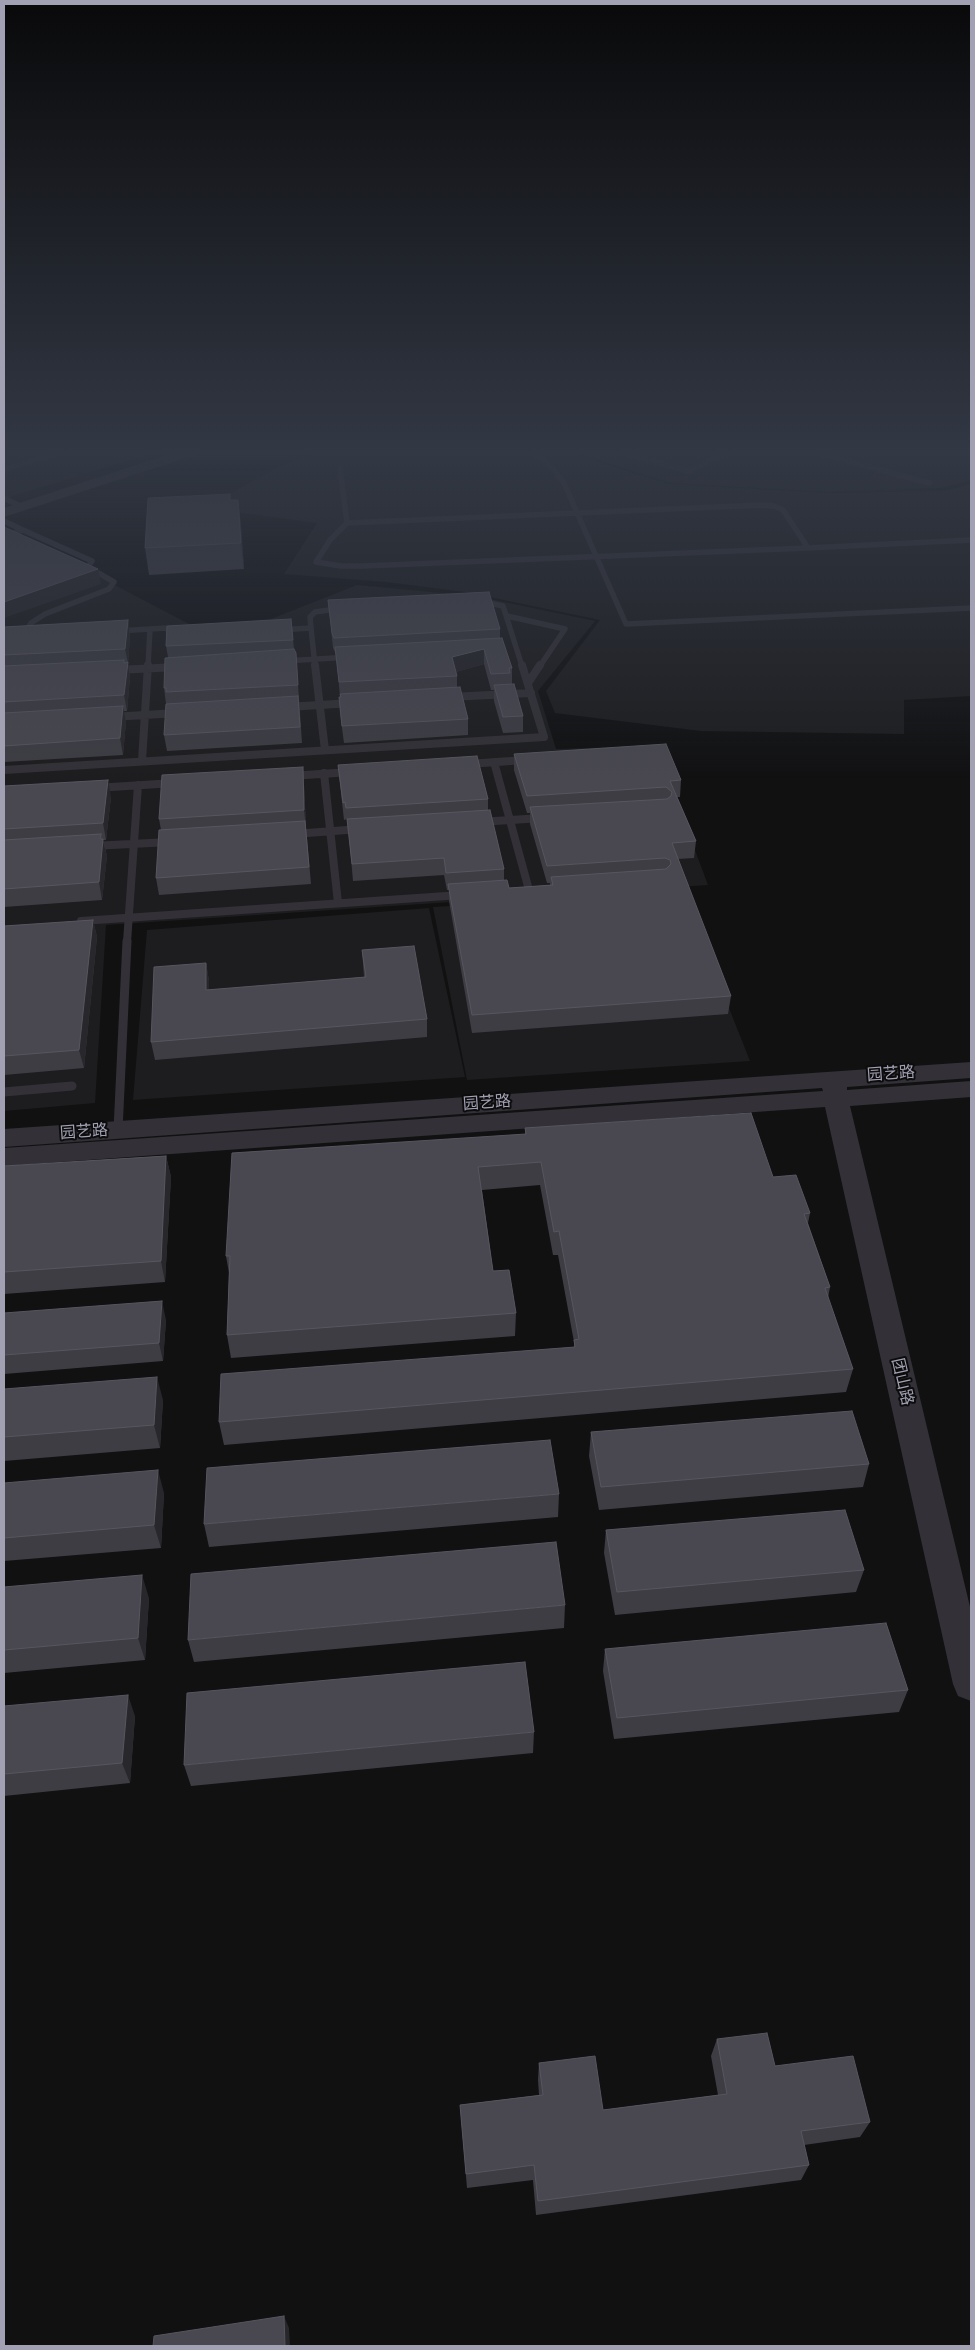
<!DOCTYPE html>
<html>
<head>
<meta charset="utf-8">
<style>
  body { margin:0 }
  #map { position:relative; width:975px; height:2350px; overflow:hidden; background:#111112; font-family:"Source Sans 3",sans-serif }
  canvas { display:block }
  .frame { position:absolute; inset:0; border:5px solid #a2a1b3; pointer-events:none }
</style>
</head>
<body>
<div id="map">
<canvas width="975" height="2350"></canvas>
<div class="frame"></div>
</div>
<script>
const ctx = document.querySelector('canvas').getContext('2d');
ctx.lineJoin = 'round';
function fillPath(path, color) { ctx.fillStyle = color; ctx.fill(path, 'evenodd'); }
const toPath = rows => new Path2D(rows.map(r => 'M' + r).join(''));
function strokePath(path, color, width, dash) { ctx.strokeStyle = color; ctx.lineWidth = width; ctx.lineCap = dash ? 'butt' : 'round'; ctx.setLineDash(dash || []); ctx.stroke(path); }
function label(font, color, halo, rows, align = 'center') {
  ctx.font = font + ' "Source Sans 3","Noto Sans SC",sans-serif'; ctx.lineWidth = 4; ctx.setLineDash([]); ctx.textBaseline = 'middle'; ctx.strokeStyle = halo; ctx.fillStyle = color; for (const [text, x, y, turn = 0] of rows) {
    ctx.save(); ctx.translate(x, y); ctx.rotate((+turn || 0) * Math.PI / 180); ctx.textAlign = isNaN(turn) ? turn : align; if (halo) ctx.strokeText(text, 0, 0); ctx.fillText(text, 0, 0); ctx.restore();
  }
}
fillPath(toPath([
  [4,451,158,451,4,499],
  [319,451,564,451,669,484,829,493,944,491,971,484,971,696,904,700,904,734,701,731,555,713,546,691,600,620,465,592,386,582,284,574,317,523,205,508,276,468],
  [570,451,971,451,971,480,941,488,827,492,670,483],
  [15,533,191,625,271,619,357,585,475,596,595,621,538,691,556,749,656,746,708,885,106,925,95,1103,4,1111,4,536],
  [683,892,750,1061,467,1080,433,907],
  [429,908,465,1077,133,1100,147,930]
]), '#1d1d1f');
strokePath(toPath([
  [531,451,552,467,564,483,626,624,971,608],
  [617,451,688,471,731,451],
  [812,451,929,483],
  [340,468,347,523],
  [4,469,69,451],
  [4,498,22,507],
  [762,505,774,506,783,510,808,548,363,566,341,566,316,562,330,540,347,523,762,505],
  [4,521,23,530,4,536],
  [808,548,971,540],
  [480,601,503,606,522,666],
  [507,616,565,629,540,666],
  [311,628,310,617,315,612,343,608],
  [150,629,165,628,178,634],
  [279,630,311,628,315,666],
  [117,631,150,629,148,666],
  [4,635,26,633,31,623,45,614,109,589,114,582,88,567,92,561,23,530],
  [284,661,350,657]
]), '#333137', 5.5);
strokePath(toPath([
  [315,665,325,750],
  [117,670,177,667],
  [528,683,540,665],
  [449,697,531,693],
  [287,707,352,703],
  [112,717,177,713],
  [142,761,148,665],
  [494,762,529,890],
  [468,764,525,760],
  [4,770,544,737,522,665],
  [324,773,338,903],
  [290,776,351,772],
  [96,788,174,783],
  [479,822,542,818],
  [294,834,360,829],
  [92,846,170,842],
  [81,921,461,895],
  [127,942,138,785]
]), '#333137', 8);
strokePath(toPath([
  [4,1092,72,1086],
  [118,1130,127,941]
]), '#333137', 9);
fillPath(toPath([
  [179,451,199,451,198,454,4,517,4,508,179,451],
  [971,1062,971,1078,847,1087,847,1090,971,1081,971,1097,850,1106,971,1611,971,1701,958,1696,953,1684,825,1107,4,1166,4,1148,823,1091,822,1088,4,1147,4,1129,971,1062]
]), '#333137');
fillPath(toPath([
  [230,500,238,500,241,526,244,569,149,575,145,548],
  [328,600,500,629,500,638,512,668,512,684,523,716,523,732,503,733,494,701,494,690,491,690,484,664,456,672,457,676,457,687,468,719,468,735,344,743,340,713,339,697,340,697,336,654,333,648],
  [291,619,294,649,296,653,297,669,302,743,167,751,164,735,166,704,164,688,168,657,166,646],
  [128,620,130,636,128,664,130,678,127,711,124,711,126,722,123,755,4,762,4,627],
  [514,754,681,780,680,797,677,797,696,841,694,858,678,859,731,996,728,1014,472,1033,449,901,449,890,447,890,444,875,353,881,348,825,347,819,344,820,338,765,488,799,488,810,504,869,504,880,509,888,550,885,550,883,547,883,530,824,530,813,527,813,514,770],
  [304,784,306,827,311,884,159,895,156,878,161,830,159,819],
  [4,786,111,797,106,840,103,840,107,856,102,900,4,907],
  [93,920,97,937,84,1068,4,1075,4,926],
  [362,950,427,1019,427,1037,155,1060,151,1042,206,963,209,981,209,990,364,977],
  [525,1128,773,1177,810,1213,808,1223,830,1287,828,1298,853,1369,846,1392,224,1445,219,1422,574,1347,574,1342,558,1255,553,1255,540,1185,482,1190,493,1271,516,1313,515,1336,231,1358,227,1335,229,1273,226,1256,525,1134],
  [166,1156,171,1177,165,1282,4,1294,4,1166],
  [4,1313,166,1320,163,1361,4,1374],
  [4,1389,163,1400,160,1448,4,1461],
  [591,1432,869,1464,863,1487,599,1510,589,1456],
  [4,1483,164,1493,161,1548,4,1561],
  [559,1494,558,1517,209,1547,204,1524],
  [606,1530,864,1570,856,1592,615,1615,604,1553],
  [4,1587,149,1598,145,1660,4,1673],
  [565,1605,564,1628,194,1662,188,1640],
  [605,1649,908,1690,899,1712,614,1739,603,1671],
  [4,1706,135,1716,130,1783,4,1796],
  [534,1732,533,1753,191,1786,184,1765],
  [717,2039,775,2066,870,2122,860,2137,804,2145,809,2165,801,2180,536,2215,533,2180,467,2188,460,2105,539,2095,538,2080,539,2063,603,2110,718,2095,711,2056]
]), '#3e3d44');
fillPath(toPath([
  [238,500,241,526,244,569,241,543],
  [98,569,101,584,4,618,4,602],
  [128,620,130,636,128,664,130,678,127,711,124,695,124,660,126,673,128,663,125,649],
  [484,649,484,664,453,673,452,657],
  [123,706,126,722,123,755,120,738],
  [303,767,304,784,306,827,304,810],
  [108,780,111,797,106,840,103,823],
  [101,834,107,856,102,900,99,882],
  [93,920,97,937,84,1068,79,1050],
  [206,963,209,981,209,1008,206,990],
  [166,1156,171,1177,165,1282,161,1261],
  [162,1301,166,1320,163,1361,159,1343],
  [157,1377,163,1400,160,1448,154,1425],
  [158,1470,164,1493,161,1548,154,1525],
  [142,1575,149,1598,145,1660,138,1638],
  [128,1695,135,1716,130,1783,122,1763],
  [284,2316,289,2328,290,2346,285,2346]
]), '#28272b');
const building = toPath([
  [230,494,230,500,238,500,241,543,145,548,148,498,230,494],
  [4,527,98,569,4,602,4,527],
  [489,592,500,629,334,638,332,633,328,600,489,592],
  [291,619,293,640,166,646,167,626,291,619],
  [128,620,125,649,4,655,4,627,128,620],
  [502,638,512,668,509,668,510,673,491,674,484,649,452,657,457,676,339,682,335,647,502,638],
  [294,649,296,653,298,685,166,692,166,688,164,688,165,658,294,649],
  [124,660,124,663,128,662,124,695,4,702,4,666,124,660],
  [514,684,523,716,503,717,494,685,514,684],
  [460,687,468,719,342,726,339,697,341,697,340,694,460,687],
  [298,696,300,727,164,735,166,704,298,696],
  [123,706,120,738,4,746,4,713,123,706],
  [666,744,681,780,670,781,696,841,672,843,731,996,472,1015,448,884,507,880,509,888,553,885,551,877,666,869,671,864,670,860,665,858,547,866,530,807,667,799,671,796,672,792,666,787,527,796,514,754,666,744],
  [477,756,488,799,346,808,345,802,343,803,338,765,477,756],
  [303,767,304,810,159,819,162,775,303,767],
  [108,780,103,823,4,829,4,786,108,780],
  [490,810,504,869,446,873,444,858,352,864,347,819,490,810],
  [305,821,309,867,156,878,159,830,305,821],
  [101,834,101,839,103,839,99,882,4,889,4,840,101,834],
  [93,920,79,1050,4,1056,4,926,93,920],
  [414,946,427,1019,151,1042,154,967,206,963,206,990,366,977,362,950,414,946],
  [751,1113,773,1177,796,1175,810,1213,804,1214,830,1287,825,1288,853,1369,219,1422,221,1374,575,1347,574,1340,579,1339,559,1231,554,1232,541,1162,478,1167,493,1271,509,1270,516,1313,227,1335,230,1256,226,1256,232,1153,526,1134,525,1128,751,1113],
  [166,1156,161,1261,4,1272,4,1166,166,1156],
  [162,1301,159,1343,4,1355,4,1313,162,1301],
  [157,1377,154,1425,4,1437,4,1389,157,1377],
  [852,1411,869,1464,601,1487,591,1432,852,1411],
  [550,1440,559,1494,204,1524,207,1468,550,1440],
  [158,1470,154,1525,4,1538,4,1483,158,1470],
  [845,1510,864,1570,617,1592,606,1530,845,1510],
  [556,1542,565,1605,188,1640,191,1574,556,1542],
  [142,1575,138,1638,4,1650,4,1587,142,1575],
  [886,1623,908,1690,617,1718,605,1649,886,1623],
  [525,1662,534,1732,184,1765,187,1693,525,1662],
  [128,1695,122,1763,4,1774,4,1706,128,1695],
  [767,2033,775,2066,853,2056,870,2122,801,2131,809,2165,538,2201,534,2165,466,2174,460,2105,543,2095,539,2063,595,2056,603,2110,727,2094,717,2039,767,2033],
  [284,2316,285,2346,153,2346,154,2336,284,2316]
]);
fillPath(building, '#494850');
strokePath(building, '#575660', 1);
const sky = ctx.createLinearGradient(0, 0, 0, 780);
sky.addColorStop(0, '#09090a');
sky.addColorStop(0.58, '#323844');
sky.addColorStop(1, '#32384400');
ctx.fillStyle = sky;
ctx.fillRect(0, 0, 975, 780);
label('16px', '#a2a1b3', '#0c0c0d', [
  ["园艺路",891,1075,-4],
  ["园艺路",487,1104,-4],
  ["园艺路",84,1133,-4],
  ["团山路",901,1382,77]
]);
</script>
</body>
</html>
